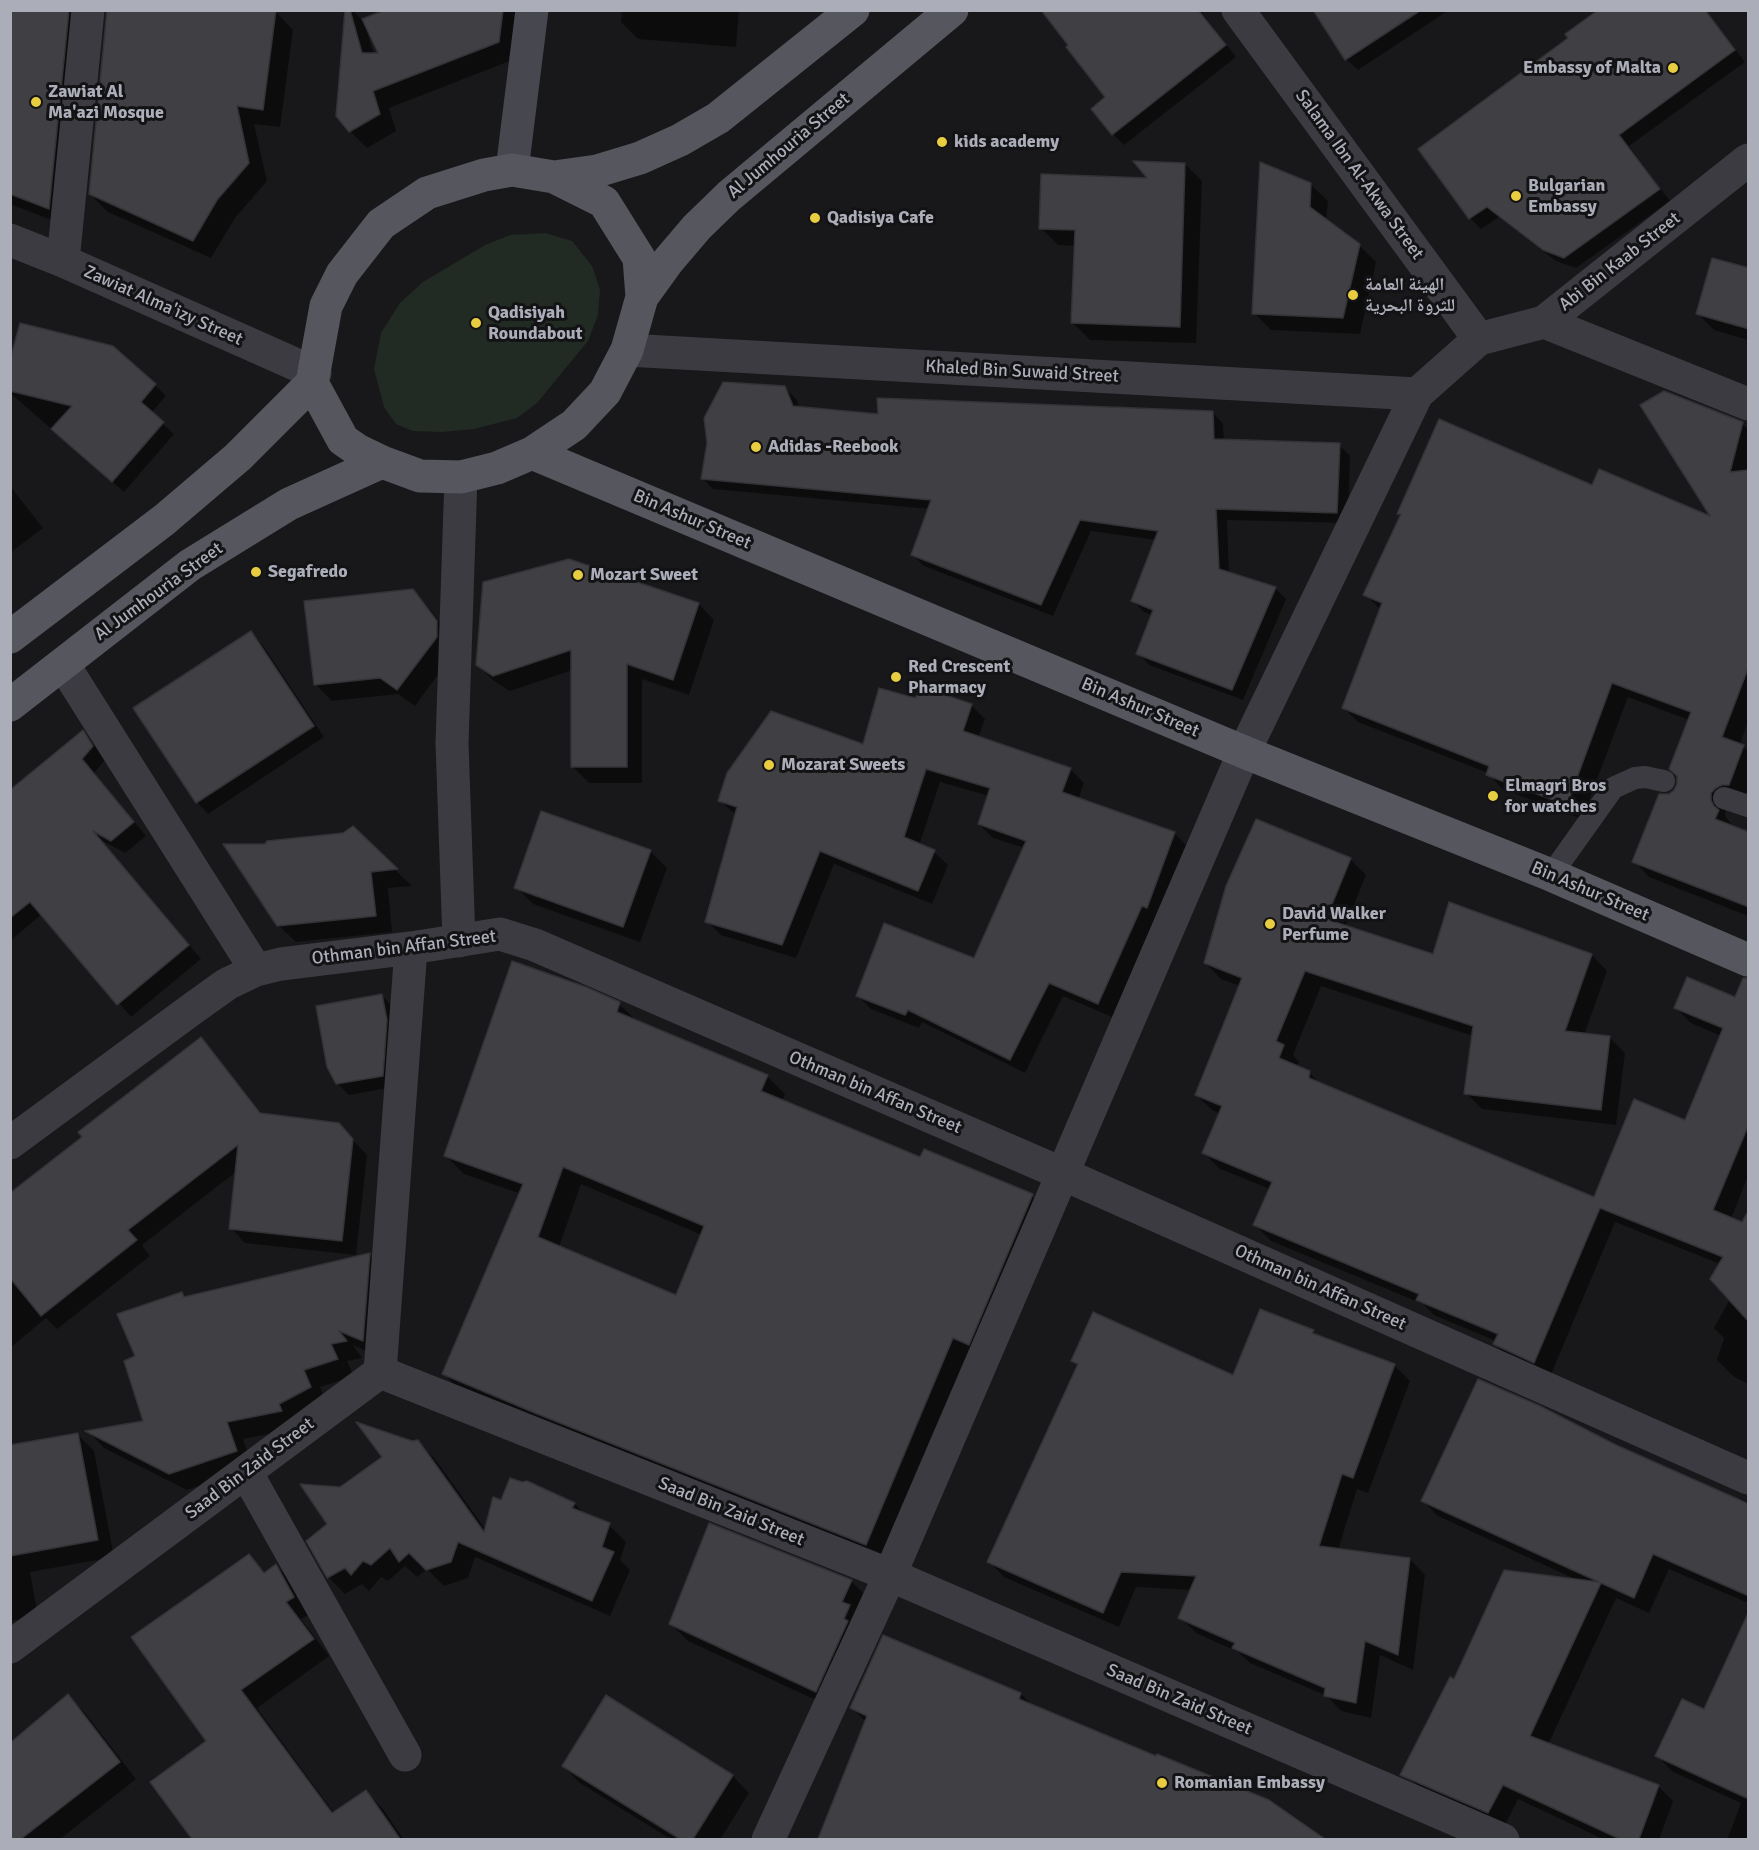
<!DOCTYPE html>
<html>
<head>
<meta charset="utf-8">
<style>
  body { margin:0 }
  #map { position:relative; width:1759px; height:1850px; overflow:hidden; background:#18181a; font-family:Signika,sans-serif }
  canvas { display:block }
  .frame { position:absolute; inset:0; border:12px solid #abadb9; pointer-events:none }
</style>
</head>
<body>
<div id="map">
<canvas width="1759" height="1850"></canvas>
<div class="frame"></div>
</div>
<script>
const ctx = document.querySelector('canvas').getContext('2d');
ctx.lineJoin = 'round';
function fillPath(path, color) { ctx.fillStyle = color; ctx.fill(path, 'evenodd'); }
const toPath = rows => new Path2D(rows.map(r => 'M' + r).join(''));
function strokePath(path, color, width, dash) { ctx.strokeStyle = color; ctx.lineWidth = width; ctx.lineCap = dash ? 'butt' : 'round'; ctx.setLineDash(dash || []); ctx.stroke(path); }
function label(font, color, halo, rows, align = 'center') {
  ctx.font = font + ' Signika,"Noto Naskh Arabic",sans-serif'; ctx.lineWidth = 6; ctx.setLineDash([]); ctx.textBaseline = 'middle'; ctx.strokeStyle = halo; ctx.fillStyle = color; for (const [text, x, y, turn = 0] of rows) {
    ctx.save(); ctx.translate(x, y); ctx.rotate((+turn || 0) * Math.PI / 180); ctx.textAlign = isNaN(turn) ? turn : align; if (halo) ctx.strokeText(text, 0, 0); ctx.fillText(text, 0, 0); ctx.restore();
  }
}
fillPath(toPath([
  [545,233,572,241,592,266,600,289,598,315,588,341,537,403,517,418,474,429,441,432,413,431,396,424,384,407,374,369,381,333,400,303,423,282,485,245,510,235]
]), '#222a24');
fillPath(toPath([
  [10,10,100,10,67,226,10,204],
  [274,10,293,30,280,127,254,124,267,181,235,218,211,258,108,212,90,194],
  [346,10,353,10,362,20,389,10,522,10,515,59,389,108,396,131,367,148,350,131],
  [368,27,380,55,374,55,366,28],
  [622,10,739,10,736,47,638,39,621,22],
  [1043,10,1200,10,1236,57,1124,145,1113,134,1107,97],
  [1315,10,1449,10,1358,70,1346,59],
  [1600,10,1709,10,1707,12,1745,62,1629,146,1670,201,1576,268,1556,261,1499,217,1481,229,1470,218,1570,39],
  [1185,164,1202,181,1196,343,1090,340,1073,323,1076,246,1058,245,1041,228],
  [1310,184,1328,201,1326,221,1359,245,1376,262,1360,334,1271,330,1254,313],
  [1748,270,1748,340,1714,330,1697,313],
  [10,366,155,385,166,396,151,413,174,434,124,492,10,393],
  [784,387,796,399,800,408,880,416,1212,412,1223,424,1224,441,1339,445,1350,456,1348,523,1227,520,1229,574,1275,588,1286,599,1243,700,1149,665,1138,653,1152,615,1144,612,1133,601,1156,540,1091,531,1053,616,924,566,913,555,930,509,713,489,702,478],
  [1440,421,1593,487,1714,519,1742,423,1748,429,1748,721,1740,745,1748,751,1748,787,1744,800,1726,809,1725,816,1734,828,1748,833,1748,916,1649,877,1634,861,1669,795,1675,791,1679,785,1689,720,1628,697,1582,819,1502,789,1488,773,1358,722,1343,707,1381,610,1365,594,1401,516,1399,514],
  [10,486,43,528,10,553],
  [412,590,429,608,454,640,453,654,415,706,398,694,332,701,315,684],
  [699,604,714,620,689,695,642,679,642,783,589,783,573,767,573,670,510,691,494,681,477,665],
  [251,633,262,644,324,737,208,814,197,802,135,709],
  [916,700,971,705,985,719,978,738,1070,769,1084,783,1078,800,1174,833,1188,847,1112,1017,1063,996,1025,1073,922,1022,919,1028,871,1009,857,995,974,960,1024,848,993,838,979,824,989,796,940,782,919,846,934,852,948,865,932,904,834,864,796,958,721,935,707,921,736,815,719,800,864,746],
  [83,732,95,745,105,760,94,773,146,836,125,853,101,840,201,959,131,1017,42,914,10,941,10,792],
  [1257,821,1350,859,1366,875,1345,927,1434,956,1450,904,1592,955,1607,971,1584,1035,1609,1037,1625,1053,1616,1125,1482,1109,1466,1093,1473,1036,1321,986,1293,1055,1299,1062,1297,1067,1309,1072,1321,1085,1595,1199,1686,1122,1721,1036,1691,1023,1676,1008,1748,1004,1748,1176,1731,1219,1748,1226,1748,1384,1733,1376,1717,1360,1724,1338,1714,1328,1730,1299,1720,1264,1615,1222,1550,1377,1511,1360,1495,1344,1496,1341,1434,1315,1423,1304,1271,1241,1255,1225,1270,1189,1220,1169,1204,1153,1220,1114,1212,1110,1196,1095,1240,986,1221,979,1205,963],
  [352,828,412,886,388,888,392,932,296,942,278,925,343,834],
  [650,851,667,868,640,942,533,904,516,887],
  [382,996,393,1007,394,1087,349,1095,337,1083],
  [619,1004,638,1022,767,1076,785,1094,782,1101,921,1159,924,1151,1032,1196,1050,1214,884,1562,462,1392,444,1374,521,1194,464,1174,446,1156],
  [581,1184,702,1235,677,1297,559,1247],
  [201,1039,215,1054,263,1115,338,1124,367,1155,356,1255,245,1243,231,1228,237,1171,142,1245,150,1256,57,1329,46,1318,10,1348,10,1195,84,1137],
  [369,1255,386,1272,380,1357,353,1345,362,1358,347,1361,354,1376,320,1387,327,1405,298,1428,243,1439,253,1468,187,1490,104,1448,89,1432,145,1422,137,1356,181,1293,186,1298],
  [1313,1332,1318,1337,1394,1365,1410,1381,1368,1493,1357,1489,1338,1550,1410,1559,1425,1575,1413,1670,1380,1655,1371,1718,1341,1711,1327,1696,1250,1663,1238,1652,1196,1633,1180,1617,1192,1590,1136,1587,1119,1627,1004,1577,989,1561,1078,1366,1073,1360,1234,1377],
  [77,1434,94,1451,114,1557,30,1572,38,1616,10,1621,10,1447],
  [418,1442,435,1459,486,1530,502,1502,522,1484,527,1483,575,1504,586,1516,609,1525,626,1542,620,1560,630,1570,610,1616,475,1557,468,1578,444,1586,427,1569,417,1577,405,1566,388,1581,381,1577,369,1591,362,1584,345,1594,328,1577,329,1525,341,1488,412,1443],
  [1616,1446,1738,1501,1740,1498,1748,1502,1748,1603,1669,1569,1649,1613,1616,1598,1548,1745,1658,1786,1673,1801,1659,1840,1605,1840,1518,1799,1504,1827,1426,1794,1410,1778,1455,1681,1579,1581,1438,1516,1423,1501],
  [249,1556,266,1573,276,1566,293,1582,310,1614,301,1619,329,1656,257,1708,334,1813,366,1792,383,1809,404,1840,194,1840,152,1782,208,1742],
  [851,1581,868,1598,833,1708,688,1641,671,1624],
  [1021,1694,1034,1707,1268,1802,1323,1840,819,1840,866,1722,851,1707],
  [68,1696,85,1713,136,1779,59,1840,11,1840],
  [607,1697,733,1776,749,1793,720,1840,672,1840,580,1783,563,1766],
  [1748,1753,1748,1840,1727,1840,1741,1803,1673,1772,1657,1756]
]), '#0007');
const building = toPath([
  [10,10,69,10,49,209,10,194,10,10],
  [107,10,276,10,263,110,237,106,249,163,217,200,193,241,89,194,107,10],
  [345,10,350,10,362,53,378,53,362,19,385,10,503,10,499,42,373,91,380,114,349,132,336,116,345,10],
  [1041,10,1198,10,1226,45,1112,135,1091,109,1105,97,1066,47,1068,45,1041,10],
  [1313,10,1421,10,1345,60,1313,10],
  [1598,10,1705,10,1735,50,1619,135,1660,189,1564,258,1543,250,1487,207,1469,219,1418,149,1568,38,1565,34,1598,10],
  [1133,161,1185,163,1180,327,1071,323,1075,230,1039,229,1041,174,1147,178,1133,161],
  [1260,162,1311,183,1310,207,1360,244,1343,318,1252,314,1260,162],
  [1712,258,1749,268,1749,329,1696,314,1712,258],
  [20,323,113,346,156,384,141,402,164,422,112,482,51,429,72,406,10,391,10,360,20,323],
  [723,382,785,386,793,406,878,414,877,398,1213,411,1214,439,1340,443,1337,513,1216,509,1219,569,1276,587,1232,690,1136,654,1153,610,1131,601,1158,531,1080,520,1041,605,911,555,931,500,701,479,707,443,704,418,723,382],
  [1664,391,1743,422,1730,472,1749,470,1749,666,1722,737,1744,745,1729,785,1722,785,1716,788,1711,793,1711,800,1714,806,1719,810,1715,819,1749,832,1749,907,1632,862,1659,794,1669,794,1674,790,1677,784,1677,776,1669,769,1691,712,1612,683,1567,805,1486,775,1489,766,1342,708,1382,603,1363,595,1401,514,1397,514,1439,419,1592,485,1599,469,1710,516,1640,405,1664,391],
  [569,559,699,603,673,680,627,664,627,767,571,767,571,650,493,676,476,665,483,582,569,559],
  [413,589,437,621,437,637,397,690,380,678,314,685,304,601,413,589],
  [251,631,314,726,196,803,133,708,251,631],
  [879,688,915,698,924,688,972,704,963,731,1071,768,1062,792,1175,832,1147,908,1142,906,1098,1004,1049,983,1010,1060,908,1010,905,1015,856,996,884,923,974,958,1026,841,978,824,990,788,926,769,904,837,935,850,918,891,820,851,782,945,705,922,737,807,718,801,727,773,771,711,863,744,879,688],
  [83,730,93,746,82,759,134,822,111,841,93,831,189,945,117,1005,30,902,10,918,10,790,83,730],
  [541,811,651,850,623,927,514,888,541,811],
  [1256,819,1351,858,1326,919,1433,954,1449,902,1592,954,1565,1031,1610,1036,1601,1110,1464,1094,1473,1026,1305,971,1276,1041,1284,1045,1279,1058,1310,1071,1309,1078,1594,1197,1634,1099,1685,1120,1723,1028,1674,1008,1687,977,1735,997,1743,978,1749,978,1749,1124,1713,1210,1742,1222,1749,1210,1749,1322,1710,1279,1723,1257,1600,1208,1534,1363,1493,1344,1498,1334,1416,1300,1419,1294,1253,1225,1272,1182,1202,1153,1222,1106,1195,1095,1242,978,1204,963,1226,886,1256,819],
  [353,826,398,869,371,872,376,916,277,926,223,844,265,844,267,841,343,833,353,826],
  [512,961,586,987,620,1002,617,1012,768,1075,761,1091,920,1157,924,1149,1033,1194,969,1345,953,1338,866,1545,535,1413,442,1374,523,1184,444,1156,512,961],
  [563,1167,704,1226,676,1295,538,1237,563,1167],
  [382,994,387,1020,383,1076,336,1084,327,1067,316,1006,382,994],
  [201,1037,260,1113,339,1123,353,1139,342,1241,229,1229,238,1145,128,1230,137,1240,41,1316,10,1278,10,1193,82,1137,78,1132,201,1037],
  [370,1253,363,1341,339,1331,347,1341,331,1344,338,1359,304,1370,311,1387,279,1404,282,1411,227,1422,237,1451,169,1474,85,1431,143,1421,124,1361,135,1356,117,1314,182,1292,184,1297,370,1253],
  [1260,1309,1314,1330,1312,1333,1395,1364,1353,1478,1342,1474,1319,1546,1410,1558,1398,1655,1365,1641,1356,1703,1324,1696,1325,1688,1232,1648,1235,1643,1178,1618,1196,1576,1121,1572,1103,1613,987,1562,1078,1364,1071,1361,1093,1312,1233,1375,1260,1309],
  [1478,1379,1540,1406,1616,1445,1749,1504,1749,1596,1653,1554,1634,1598,1601,1583,1530,1736,1659,1785,1639,1839,1620,1839,1503,1785,1488,1813,1400,1775,1450,1677,1454,1679,1504,1570,1599,1582,1421,1501,1478,1379],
  [356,1422,412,1441,418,1440,484,1532,493,1497,501,1500,510,1478,522,1482,527,1481,575,1503,572,1508,610,1523,602,1547,614,1552,592,1601,458,1542,451,1562,426,1570,409,1553,399,1562,390,1548,371,1565,363,1561,351,1575,345,1568,327,1578,306,1541,327,1524,300,1484,340,1487,382,1457,356,1422],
  [78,1433,98,1540,10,1556,10,1445,78,1433],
  [709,1523,852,1580,842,1602,850,1605,844,1619,848,1621,816,1692,669,1624,709,1523],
  [249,1554,264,1573,276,1564,294,1597,286,1602,314,1639,241,1690,332,1813,366,1790,400,1839,192,1839,150,1782,206,1741,131,1637,249,1554],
  [1749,1611,1749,1799,1655,1756,1682,1699,1704,1709,1749,1611],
  [883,1635,1021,1693,1019,1699,1156,1756,1157,1754,1269,1800,1325,1839,818,1839,867,1716,850,1708,883,1635],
  [68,1694,120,1762,21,1839,10,1839,10,1743,68,1694],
  [606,1695,733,1775,693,1839,680,1839,562,1766,606,1695]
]);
fillPath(building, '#404044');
strokePath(building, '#333236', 1.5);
strokePath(toPath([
  [1724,798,1748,806],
  [1551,875,1613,788,1635,778,1645,777,1664,781]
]), '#3b3b41', 22);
strokePath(toPath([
  [1238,10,1479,339],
  [10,240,63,261,315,373],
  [63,261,88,10],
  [1544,322,1748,404],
  [627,350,1417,394],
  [63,664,256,970],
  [459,941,452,743,461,477],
  [10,1143,192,1009,227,984,256,970,281,964,411,948,500,934,535,945,1063,1174,1748,1478],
  [380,1372,411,948],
  [246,1472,405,1755],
  [10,1647,380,1372,890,1575,1503,1840],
  [768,1840,890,1575,1244,752,1417,394,1479,339,1544,322,1748,160]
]), '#3b3b41', 33);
strokePath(toPath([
  [512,170,532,10]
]), '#47484f', 33);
strokePath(toPath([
  [512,170,554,177,604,202,639,258,642,297,627,350,605,392,574,425,532,453,497,468,461,477,420,476,382,462,359,451,343,440,312,383,326,306,342,274,381,224,427,193,484,175,512,170],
  [554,177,597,171,640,158,680,140,718,118,853,10],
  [642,297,668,261,697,227,729,196,952,10],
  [532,453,1244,752,1551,875,1748,960],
  [10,637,164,520,238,457,312,383],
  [10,705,190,565,289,504,382,462]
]), '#55565e', 33);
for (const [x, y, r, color] of [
  [1673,68,6,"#e9cd41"],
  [36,102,6,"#e9cd41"],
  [942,142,6,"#e9cd41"],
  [1516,196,6,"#e9cd41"],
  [815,218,6,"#e9cd41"],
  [1353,295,6,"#e9cd41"],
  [476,323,6,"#e9cd41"],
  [756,447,6,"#e9cd41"],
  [256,572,6,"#e9cd41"],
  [578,575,6,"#e9cd41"],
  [896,677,6,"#e9cd41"],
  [769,765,6,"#e9cd41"],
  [1493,796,6,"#e9cd41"],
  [1270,924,6,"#e9cd41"],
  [1162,1783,6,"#e9cd41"]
]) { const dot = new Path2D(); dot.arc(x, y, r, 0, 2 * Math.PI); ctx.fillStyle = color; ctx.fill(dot); strokePath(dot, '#131315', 2); }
label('bold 18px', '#abadb9', '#131315', [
  ["Embassy of Malta",1661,68,"right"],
  ["Zawiat Al",48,92],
  ["Ma'azi Mosque",48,113],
  ["kids academy",954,142],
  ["Bulgarian",1528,186],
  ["Embassy",1528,207],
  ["Qadisiya Cafe",827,218],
  ["الهيئة العامة",1365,285],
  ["للثروة البحرية",1365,306],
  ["Qadisiyah",488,313],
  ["Roundabout",488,334],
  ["Adidas -Reebook",768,447],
  ["Segafredo",268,572],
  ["Mozart Sweet",590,575],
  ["Red Crescent",908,667],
  ["Pharmacy",908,688],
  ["Mozarat Sweets",781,765],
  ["Elmagri Bros",1505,786],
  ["for watches",1505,807],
  ["David Walker",1282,914],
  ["Perfume",1282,935],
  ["Romanian Embassy",1174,1783]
], 'left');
label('18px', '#abadb9', '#131315', [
  ["Al Jumhouria Street",789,146,-40],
  ["Salama Ibn Al-Akwa Street",1359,175,54],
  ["Abi Bin Kaab Street",1620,262,-38],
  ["Zawiat Alma'izy Street",163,306,24],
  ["Khaled Bin Suwaid Street",1022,372,3],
  ["Bin Ashur Street",692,520,23],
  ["Al Jumhouria Street",159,592,-36],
  ["Bin Ashur Street",1140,708,23],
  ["Bin Ashur Street",1590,892,23],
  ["Othman bin Affan Street",404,948,-7],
  ["Othman bin Affan Street",875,1093,23],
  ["Othman bin Affan Street",1320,1288,24],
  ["Saad Bin Zaid Street",250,1469,-37],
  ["Saad Bin Zaid Street",731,1512,22],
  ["Saad Bin Zaid Street",1179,1700,23]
]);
</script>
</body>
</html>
